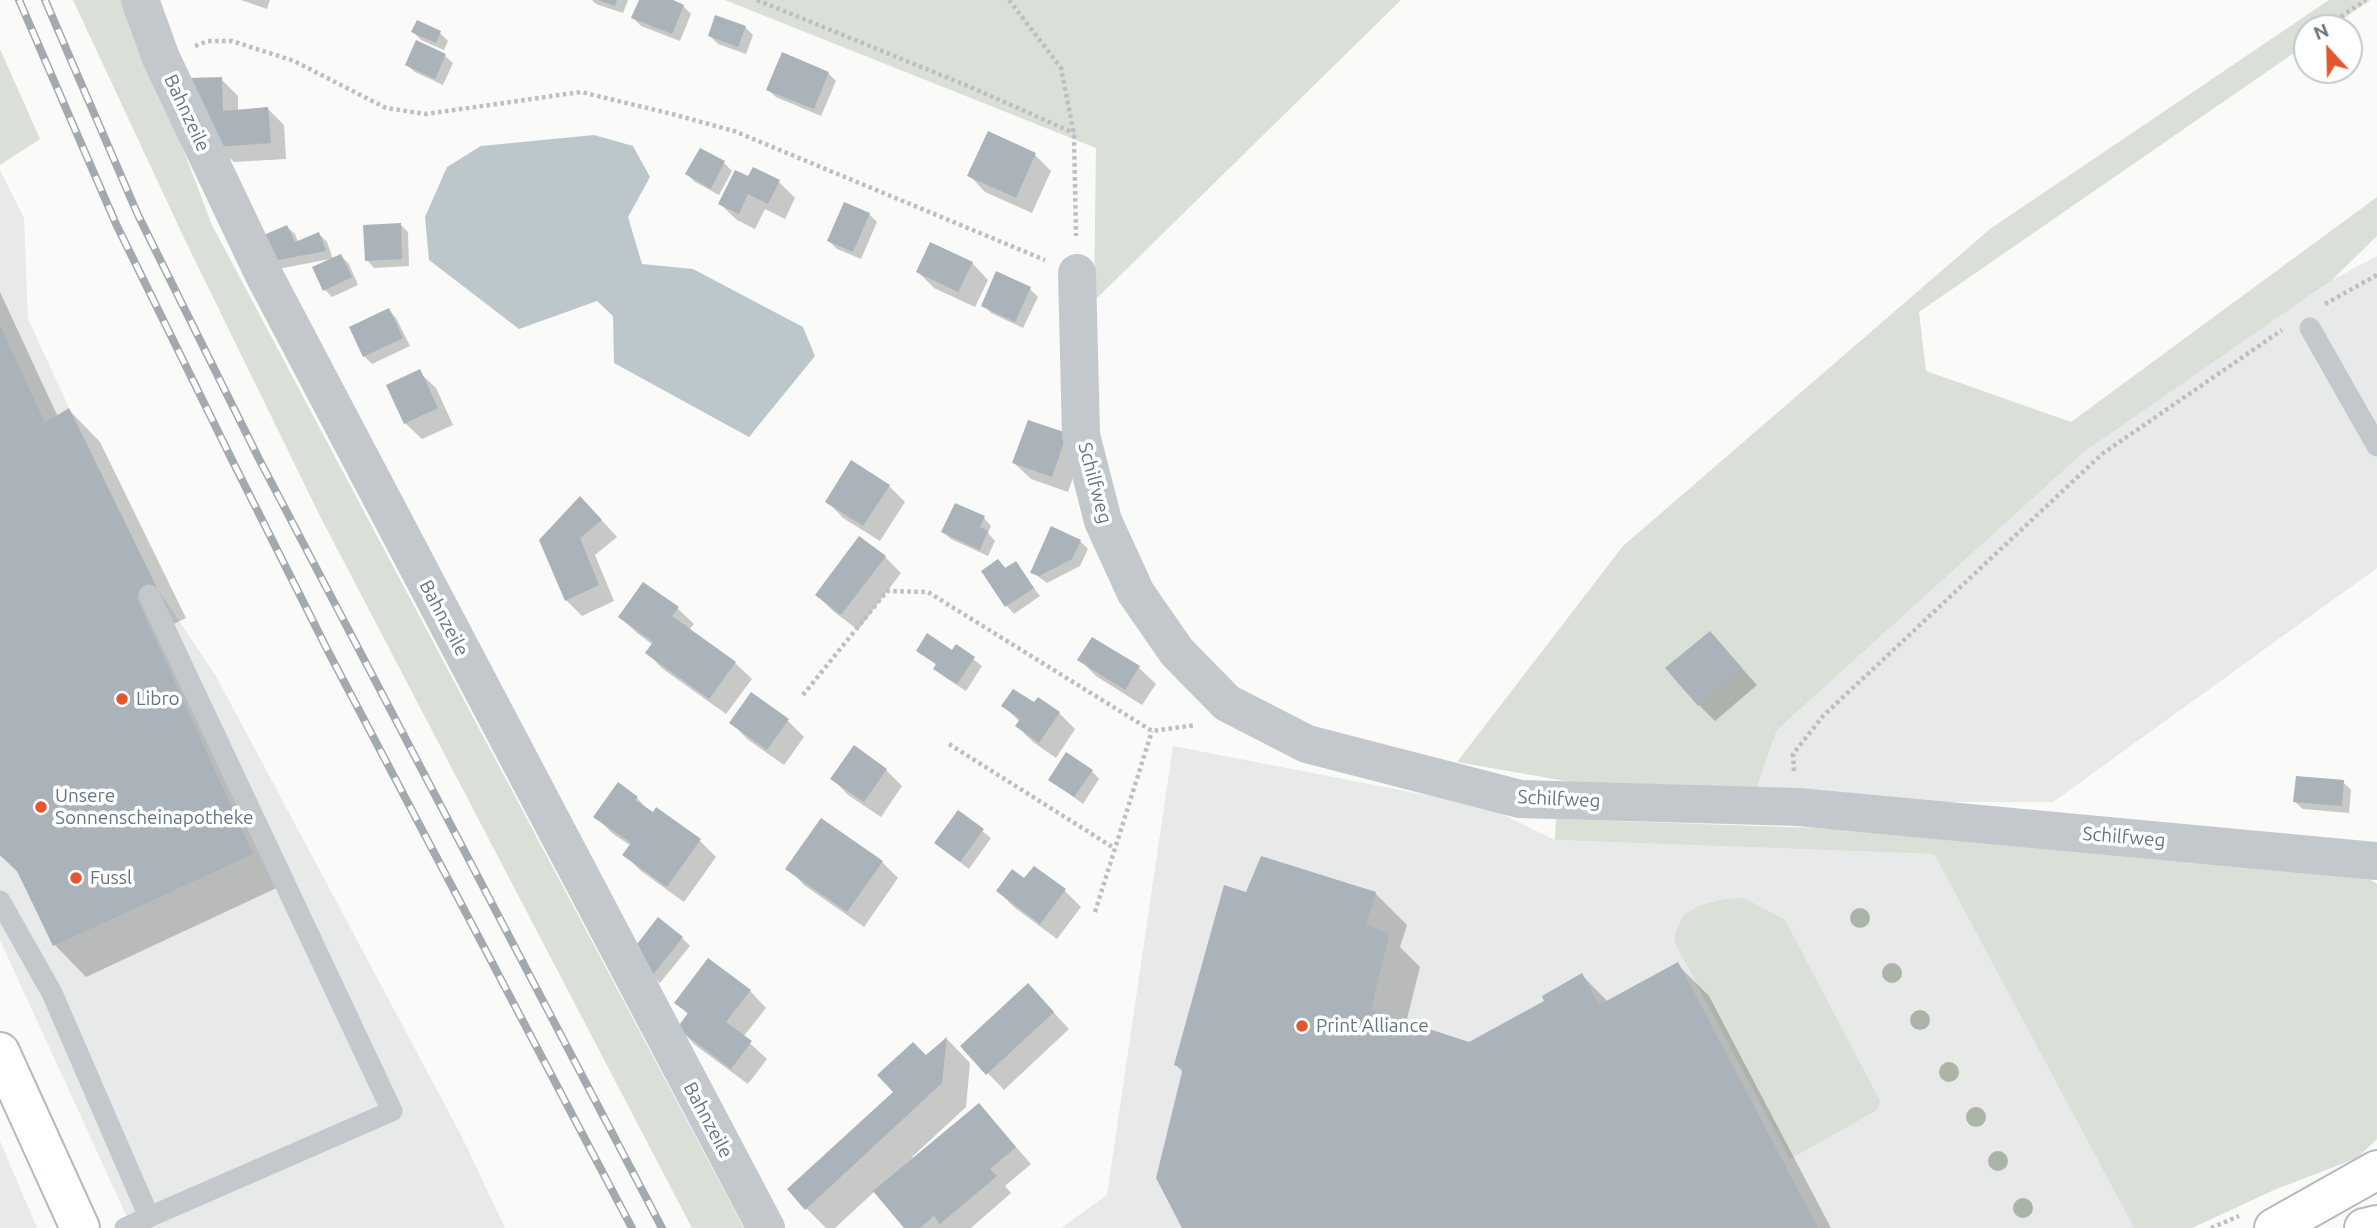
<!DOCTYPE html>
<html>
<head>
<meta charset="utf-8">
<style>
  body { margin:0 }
  #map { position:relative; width:2377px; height:1228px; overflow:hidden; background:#fafaf8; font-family:Ubuntu,sans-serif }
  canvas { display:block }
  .north { position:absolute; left:2293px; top:14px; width:70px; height:70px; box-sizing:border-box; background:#fff; border:2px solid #c1c8cd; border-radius:50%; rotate:338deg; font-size:19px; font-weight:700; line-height:28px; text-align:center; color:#657683 }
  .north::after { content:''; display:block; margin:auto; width:24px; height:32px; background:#e4572e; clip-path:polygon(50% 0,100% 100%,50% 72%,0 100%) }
</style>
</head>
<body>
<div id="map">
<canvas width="2377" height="1228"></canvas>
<div class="north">N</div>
</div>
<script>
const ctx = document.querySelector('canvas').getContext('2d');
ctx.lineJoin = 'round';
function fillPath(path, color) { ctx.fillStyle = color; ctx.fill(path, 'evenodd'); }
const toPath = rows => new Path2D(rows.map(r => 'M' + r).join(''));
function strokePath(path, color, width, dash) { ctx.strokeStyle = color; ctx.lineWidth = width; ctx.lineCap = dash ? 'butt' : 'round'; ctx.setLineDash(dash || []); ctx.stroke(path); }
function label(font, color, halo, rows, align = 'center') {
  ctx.font = font + ' Ubuntu,sans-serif'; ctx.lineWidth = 7; ctx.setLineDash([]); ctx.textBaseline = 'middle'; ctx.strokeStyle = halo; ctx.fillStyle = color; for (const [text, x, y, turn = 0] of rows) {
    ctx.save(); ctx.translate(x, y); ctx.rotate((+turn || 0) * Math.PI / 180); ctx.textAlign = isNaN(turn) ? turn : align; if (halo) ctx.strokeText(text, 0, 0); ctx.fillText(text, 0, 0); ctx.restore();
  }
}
fillPath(toPath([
  [0,170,24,218,28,319,69,408,156,586,217,678,461,1135,505,1228,132,1228,0,940],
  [2377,256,2377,568,2053,802,1921,802,1755,792,1777,730,2084,452,2332,280],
  [1173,746,1488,807,1555,840,1934,854,2134,1228,1061,1228,1107,1195],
  [0,1141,37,1228,0,1228]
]), '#e8e9e9');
fillPath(toPath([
  [73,0,126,0,212,225,744,1228,692,1228,320,516,185,240],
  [725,0,1401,0,1094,301,1096,148],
  [2329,0,2370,0,2330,28,2307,28,2307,44,1919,312,1926,371,2071,422,2377,197,2377,236,2332,280,2084,452,1777,730,1755,792,1639,794,1457,762,1623,546,1990,229],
  [0,49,40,139,0,165],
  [1556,819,2046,836,2348,866,2377,884,2377,1139,2357,1158,2274,1190,2192,1228,2134,1228,1934,854,1555,840],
  [1744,898,1785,920,1880,1101,1877,1110,1790,1159,1675,943,1675,933,1684,915,1700,905,1725,899]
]), '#dadfd7');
fillPath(toPath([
  [594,135,633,146,650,177,628,217,642,264,693,269,803,327,815,356,749,437,614,363,613,316,597,301,519,329,429,260,425,217,447,167,481,146]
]), '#bbc7cb');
fillPath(toPath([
  [241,0,270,0,267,9],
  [592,0,628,0,623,13,596,4],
  [640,0,668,0,683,6,691,14,680,41,641,26,633,18],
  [745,27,753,35,746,54,718,44,710,36],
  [413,32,440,33,448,41,444,50,421,40],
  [417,42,445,56,453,63,443,85,415,72,407,65],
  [828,73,836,81,821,116,776,97,768,90],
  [221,79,238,96,238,111,267,108,284,125,286,159,234,162,217,146],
  [700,150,724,163,732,171,719,195,695,182,687,174],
  [1035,155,1051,171,1032,213,985,192,969,175],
  [749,179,779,182,795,198,785,219,765,209,755,229,737,220,720,204],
  [869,214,877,222,861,259,837,249,829,241],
  [400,224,408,232,409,266,374,268,367,260],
  [287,227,295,234,298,242,319,234,327,242,333,259,341,256,349,264,358,285,332,297,325,290,330,259,278,269,270,261],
  [972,263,988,280,975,307,934,288,918,272],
  [997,274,1030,289,1038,297,1023,328,991,313,983,305],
  [0,292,58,417,69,410,100,442,186,618,166,628,283,885,86,977,55,945,20,874,0,855],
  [389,310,396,318,410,346,372,364,364,356],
  [419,372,436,388,453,425,422,439,405,423],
  [1029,422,1082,451,1068,492,1031,479,1014,463],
  [889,486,905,502,880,541,843,518,827,501],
  [596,514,617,537,595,555,614,601,582,616,566,600,541,540],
  [984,518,991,526,988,533,995,541,988,556,951,539,943,532],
  [1080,541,1088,549,1080,566,1047,583,1032,572],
  [885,557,901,573,858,630,833,611,817,595],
  [998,561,1007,569,1015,564,1040,596,1014,614,1007,606],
  [677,608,694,624,689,630,735,663,752,679,726,714,663,669,647,653,653,645,637,633,620,617],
  [1710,633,1757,685,1715,721,1699,705],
  [1093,639,1139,668,1156,684,1142,705,1096,676,1080,660],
  [956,646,982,666,966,691,943,676,935,669,937,665,918,651,953,652],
  [1034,705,1059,713,1075,729,1056,758,1033,742,1017,726,1020,722,1004,706],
  [788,721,804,737,784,765,747,739,731,722],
  [886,770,902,786,881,817,848,795,832,778],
  [1092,771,1099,779,1083,804,1050,779],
  [2343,782,2351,790,2349,813,2303,809,2295,802],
  [637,798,653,815,700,841,716,857,684,902,641,871,625,855,631,846,612,833,596,817],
  [958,812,991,838,969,869,944,850],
  [1262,858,1376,894,1407,925,1400,947,1420,967,1406,1023,1469,1044,1547,1002,1582,975,1608,1002,1678,965,1709,996,1831,1228,1184,1228,1184,1073,1175,1064],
  [882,862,898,878,864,927,804,885,788,868],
  [1025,881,1064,890,1081,907,1057,939,1014,907,998,891],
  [682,938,690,946,660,983,653,976,636,948],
  [750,991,766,1008,743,1037,767,1059,748,1084,695,1045,679,1028,689,1015,677,1003],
  [1044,1002,1069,1029,1004,1090,962,1046],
  [947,1039,970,1063,966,1107,912,1157,914,1159,979,1105,1031,1164,1005,1186,1011,1193,971,1228,906,1228,875,1191,835,1228,826,1228,806,1208,895,1092]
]), '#0003');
fillPath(toPath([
  [598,0,617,0,615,6],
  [639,0,673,0,684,5,672,34,631,18],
  [715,15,746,26,738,47,708,36],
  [417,20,441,31,436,43,411,32],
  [416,40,446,54,435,79,405,65],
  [782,52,829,72,814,109,766,90],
  [222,77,223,111,268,107,271,143,216,147,190,78],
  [988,131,1036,153,1016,198,967,176],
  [700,148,725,161,711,189,685,174],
  [753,167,780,180,768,204,748,194,739,214,718,204,735,170,748,176],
  [844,202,870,213,853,252,827,241],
  [401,223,402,259,365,261,363,225],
  [287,225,295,242,319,232,326,251,268,262,259,237],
  [930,242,973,262,958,292,916,272],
  [341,254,352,277,323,291,312,267],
  [996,271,1031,287,1015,322,981,306],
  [389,308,403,338,363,357,349,327],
  [0,325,45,423,69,408,156,586,136,597,253,854,53,946,17,871,0,855],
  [420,369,438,408,404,424,386,385],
  [1028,420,1067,433,1052,477,1012,463],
  [851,460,890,485,863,526,825,502],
  [580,496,602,520,580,538,599,585,565,601,539,540],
  [955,503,985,516,980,527,988,531,980,550,941,532],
  [1051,526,1081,540,1072,559,1039,576,1030,573],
  [859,536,886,556,841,615,815,595],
  [998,559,1005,568,1016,561,1034,588,1005,607,981,571],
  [643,582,679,607,672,616,736,662,709,699,645,653,653,642,618,617],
  [1710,631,1742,668,1698,706,1665,668],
  [927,633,952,650,956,644,975,657,957,684,933,669,936,664,916,651],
  [1092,637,1140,666,1125,690,1077,660],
  [1013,689,1034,702,1038,697,1060,712,1039,743,1015,726,1020,719,1001,706],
  [751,692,789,719,767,750,729,723],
  [854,745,887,769,864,802,830,779],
  [1066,752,1093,770,1074,797,1048,780],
  [2296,776,2344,780,2342,806,2293,802],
  [618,782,638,797,635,800,653,812,656,807,701,839,667,887,622,855,631,843,593,817],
  [958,810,984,829,960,862,934,843],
  [821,818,883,861,847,912,785,869],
  [1261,856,1376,892,1366,924,1389,934,1371,1010,1469,1042,1544,1001,1542,996,1582,973,1599,1005,1678,962,1818,1228,1182,1228,1156,1178,1183,1068,1174,1065,1224,885,1246,892],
  [1034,866,1066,889,1040,924,996,891,1012,869,1024,878],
  [658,917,683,937,651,977,634,948],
  [708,958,751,990,726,1022,752,1041,731,1069,677,1028,688,1013,674,1003],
  [1028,983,1054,1012,986,1075,960,1046],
  [947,1037,942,1083,805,1210,787,1189,893,1092,877,1075,913,1042,926,1055],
  [979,1103,1016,1147,990,1169,997,1176,940,1224,934,1216,920,1228,904,1228,873,1191]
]), '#aab3b9');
const primary = toPath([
  [0,1052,80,1228],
  [2274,1228,2377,1170],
  [2364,1228,2377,1225]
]);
strokePath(primary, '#b5babe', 42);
strokePath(toPath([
  [757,0,968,86,1074,133],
  [1009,0,1061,68,1074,134,1076,236],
  [2323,28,2366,0],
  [195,46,208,41,232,41,294,61,386,108,426,114,581,92,672,114,734,131,1045,260],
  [2325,304,2377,275],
  [803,695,887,591,928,592,1152,731,1196,725],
  [949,744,1114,848],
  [1794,771,1793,754,1823,716,2102,454,2282,330],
  [1095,912,1152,731],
  [2211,1228,2239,1216]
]), '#bbbfc2', 4.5, [3.5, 3.5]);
strokePath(toPath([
  [2310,328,2377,446],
  [149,595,392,1111,149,1217],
  [0,901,52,993,149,1217,125,1228]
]), '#c3c8cc', 21);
strokePath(toPath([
  [140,0,161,58,264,275,766,1228],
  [1077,273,1081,435,1103,521,1136,593,1177,652,1227,703,1307,744,1520,799,1798,807,2377,861]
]), '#c3c8cc', 38);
strokePath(primary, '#fff', 38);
const rail = toPath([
  [19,0,116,224,237,470,330,655,632,1228],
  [45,0,138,215,258,457,662,1228]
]);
strokePath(rail, '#a2aab0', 8);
strokePath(rail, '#fff', 5, [16]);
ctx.fillStyle = '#aab4a7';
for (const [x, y] of [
  [1860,918],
  [1892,973],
  [1920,1020],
  [1949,1072],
  [1976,1117],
  [1998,1161],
  [2023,1208]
]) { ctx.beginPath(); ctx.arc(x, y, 10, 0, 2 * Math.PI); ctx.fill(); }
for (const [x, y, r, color] of [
  [122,699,7,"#e4572e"],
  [41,807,7,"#e4572e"],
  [76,878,7,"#e4572e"],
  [1302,1026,7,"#e4572e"]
]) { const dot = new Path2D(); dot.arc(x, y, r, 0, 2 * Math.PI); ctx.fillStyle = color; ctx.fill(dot); strokePath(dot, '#fff', 2.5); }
label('19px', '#657683', '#fff', [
  ["Bahnzeile",187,113,65],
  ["Schilfweg",1095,483,75],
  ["Bahnzeile",444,618,62],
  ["Schilfweg",1559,799,3],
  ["Schilfweg",2124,837,5],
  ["Bahnzeile",708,1120,62]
]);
label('19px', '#657683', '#fff', [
  ["Libro",136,699],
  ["Unsere",55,796],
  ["Sonnenscheinapotheke",55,818],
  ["Fussl",90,878],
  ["Print Alliance",1316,1026]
], 'left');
</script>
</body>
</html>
